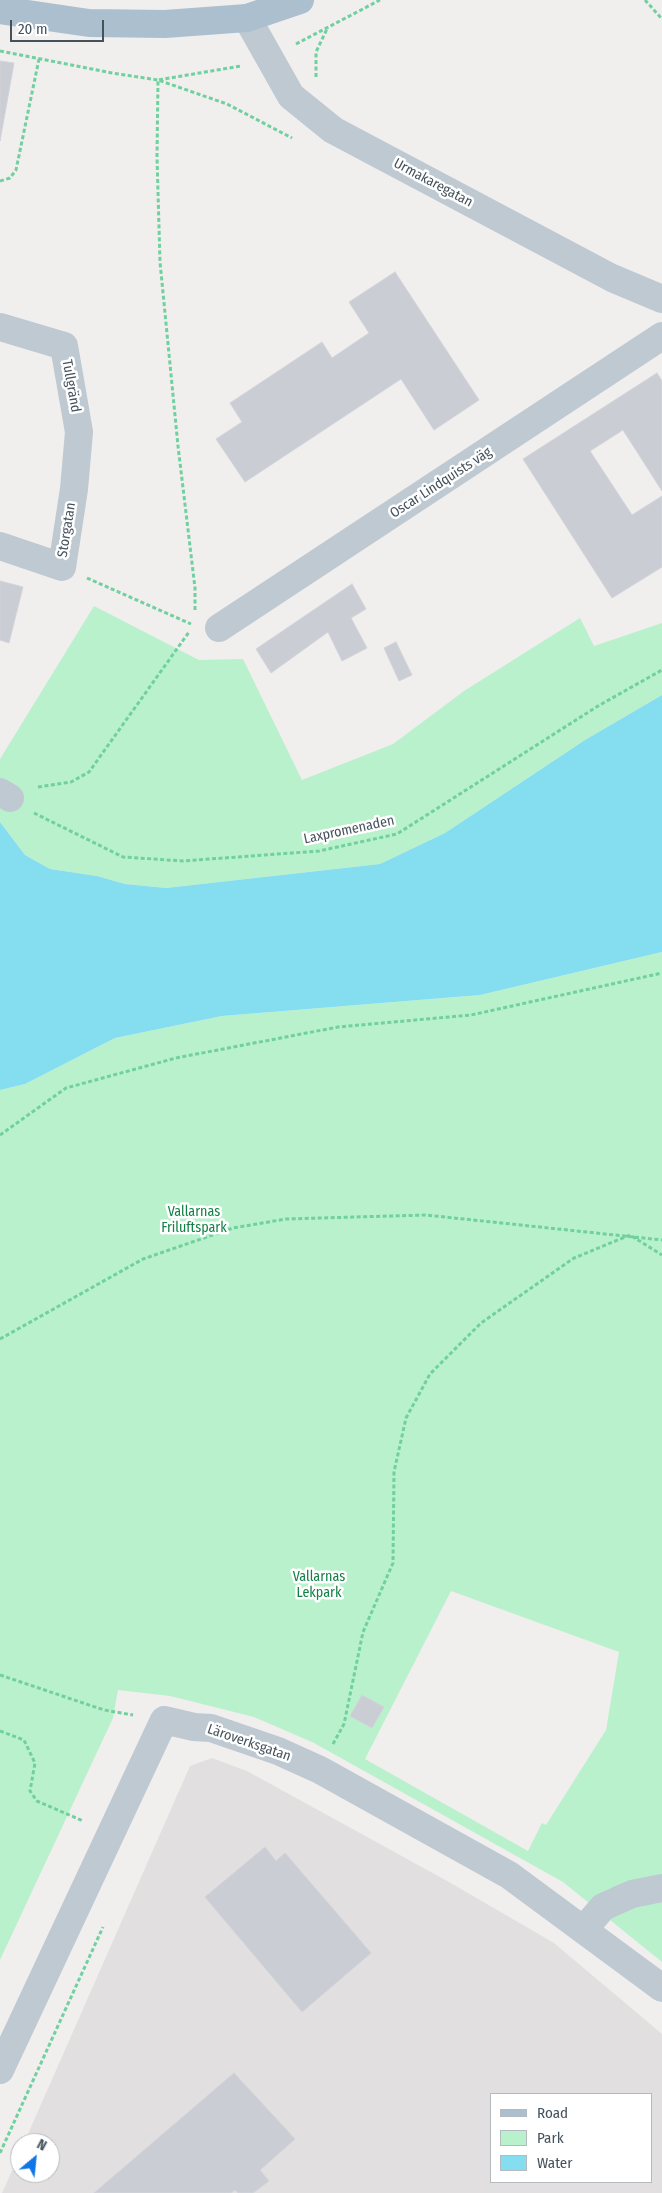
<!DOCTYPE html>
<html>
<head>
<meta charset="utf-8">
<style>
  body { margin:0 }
  #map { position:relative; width:662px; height:2193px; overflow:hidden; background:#f1eeee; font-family:"Fira Sans Condensed",sans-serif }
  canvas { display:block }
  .legend { position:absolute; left:490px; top:2093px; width:162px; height:90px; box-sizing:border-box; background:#fff; border:1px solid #b5babe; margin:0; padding:6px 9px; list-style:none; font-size:15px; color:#45525c }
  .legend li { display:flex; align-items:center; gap:10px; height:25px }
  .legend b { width:25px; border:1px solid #b5babe }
  .north { position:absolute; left:10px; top:2133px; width:50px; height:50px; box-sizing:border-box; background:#fff; border:1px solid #b5babe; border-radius:50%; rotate:28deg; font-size:14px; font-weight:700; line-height:20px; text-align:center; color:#45525c }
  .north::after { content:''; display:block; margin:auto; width:18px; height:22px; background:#1076e8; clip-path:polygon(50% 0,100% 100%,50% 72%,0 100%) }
  .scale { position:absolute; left:10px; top:20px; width:94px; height:22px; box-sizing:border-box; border:2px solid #45525c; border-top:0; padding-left:6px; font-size:15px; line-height:18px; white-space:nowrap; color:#45525c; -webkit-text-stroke:4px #fff; paint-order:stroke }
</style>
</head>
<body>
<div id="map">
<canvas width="662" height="2193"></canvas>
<ul class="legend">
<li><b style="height:6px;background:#acbfce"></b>Road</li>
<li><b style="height:14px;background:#baf1cd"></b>Park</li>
<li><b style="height:14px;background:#85ddf0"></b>Water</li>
</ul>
<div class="north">N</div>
<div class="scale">20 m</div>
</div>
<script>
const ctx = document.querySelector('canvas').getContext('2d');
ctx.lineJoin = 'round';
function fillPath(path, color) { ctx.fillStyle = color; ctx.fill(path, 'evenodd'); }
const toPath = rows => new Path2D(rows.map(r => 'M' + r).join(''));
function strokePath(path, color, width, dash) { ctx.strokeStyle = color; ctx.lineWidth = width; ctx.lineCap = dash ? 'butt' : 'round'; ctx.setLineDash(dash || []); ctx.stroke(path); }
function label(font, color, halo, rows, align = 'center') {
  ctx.font = font + ' "Fira Sans Condensed",sans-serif'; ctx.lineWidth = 5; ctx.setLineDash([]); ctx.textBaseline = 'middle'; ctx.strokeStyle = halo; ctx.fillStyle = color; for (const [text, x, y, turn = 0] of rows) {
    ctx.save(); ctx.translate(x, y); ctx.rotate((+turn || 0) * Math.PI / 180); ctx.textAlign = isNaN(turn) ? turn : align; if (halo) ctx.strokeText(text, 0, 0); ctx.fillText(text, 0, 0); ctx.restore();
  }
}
fillPath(toPath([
  [212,1758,247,1771,449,1882,554,1943,662,2034,662,2193,2,2193,20,2153,20,2173,50,2173,50,2143,24,2143,190,1766],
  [491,2094,651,2094,651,2182,491,2182]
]), '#e2dfe0');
fillPath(toPath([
  [94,606,199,660,243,659,302,780,393,744,464,691,580,618,594,646,662,623,662,695,585,740,445,833,380,864,166,888,125,884,97,876,50,869,25,855,0,822,0,759],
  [662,952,662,1962,563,1882,314,1743,254,1717,170,1696,118,1690,113,1718,0,1960,0,1090,25,1084,115,1038,222,1016,480,995],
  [451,1591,619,1652,606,1730,546,1825,542,1823,528,1851,365,1759]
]), '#baf1cd');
fillPath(toPath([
  [662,695,662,952,480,995,222,1016,115,1038,25,1084,0,1090,0,822,25,855,50,869,97,876,125,884,166,888,380,864,445,833,585,740]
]), '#85ddf0');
const building = toPath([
  [0,61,14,63,0,141,0,61],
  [395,272,479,400,434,430,401,379,245,482,216,439,242,422,230,403,322,342,332,358,369,333,349,302,395,272],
  [657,373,662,381,662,491,623,430,590,451,632,515,662,496,662,567,612,598,523,459,657,373],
  [0,581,23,587,9,643,0,640,0,581],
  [352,584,366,609,351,618,367,648,342,661,328,632,271,673,256,649,352,584],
  [396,642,412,675,399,681,384,648,396,642],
  [362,1695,384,1707,372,1728,350,1716,362,1695],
  [265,1847,276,1861,285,1853,371,1953,302,2012,205,1897,265,1847],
  [234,2073,295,2139,260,2170,269,2181,253,2193,238,2193,235,2190,231,2193,94,2193,234,2073]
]);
fillPath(building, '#cacdd3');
strokePath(building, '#d2d4da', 1);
strokePath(toPath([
  [645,0,662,19],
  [296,44,380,0],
  [0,51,112,73,158,80,227,104,292,138],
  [316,77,316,52,327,29],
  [0,181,10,178,16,170,39,59],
  [87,578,191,624],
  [195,610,195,588,178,446,160,262,157,157,158,80,241,66],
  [38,787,71,782,89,772,189,632],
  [34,813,123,857,183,861,319,851,397,834,598,706,662,670],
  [0,1135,66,1088,176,1058,338,1027,471,1015,662,973],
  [0,1339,143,1259,233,1228,286,1219,426,1215,662,1240],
  [0,1675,104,1710,133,1715],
  [0,1731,24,1740,35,1763,30,1791,37,1801,83,1821],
  [333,1744,344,1724,363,1632,393,1563,394,1472,406,1418,430,1374,481,1323,574,1258,630,1235,662,1255],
  [0,2153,103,1927]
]), '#70d09e', 3, [4, 2.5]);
strokePath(toPath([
  [247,18,291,96,333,130,612,278,662,299],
  [0,327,64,346,79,432,74,489,62,567,0,546],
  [219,628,662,336],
  [0,792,10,798],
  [584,1929,603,1907,632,1894,662,1888],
  [0,2070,164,1720,194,1727,211,1728,278,1751,320,1770,509,1875,662,1988]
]), '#bec9d1', 28);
strokePath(toPath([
  [0,10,89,23,165,24,247,18,300,0]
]), '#acbfce', 28);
label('14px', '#45525c', '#fff', [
  ["Urmakaregatan",433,183,28],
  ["Tullgränd",71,386,80],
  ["Oscar Lindquists väg",441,483,-33],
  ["Storgatan",67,530,-81],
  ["Laxpromenaden",349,830,-12],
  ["Läroverksgatan",249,1743,19]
]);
label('14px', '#128146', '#fff', [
  ["Vallarnas",194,1212],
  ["Friluftspark",194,1228],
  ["Vallarnas",319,1577],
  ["Lekpark",319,1593]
]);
</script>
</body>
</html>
